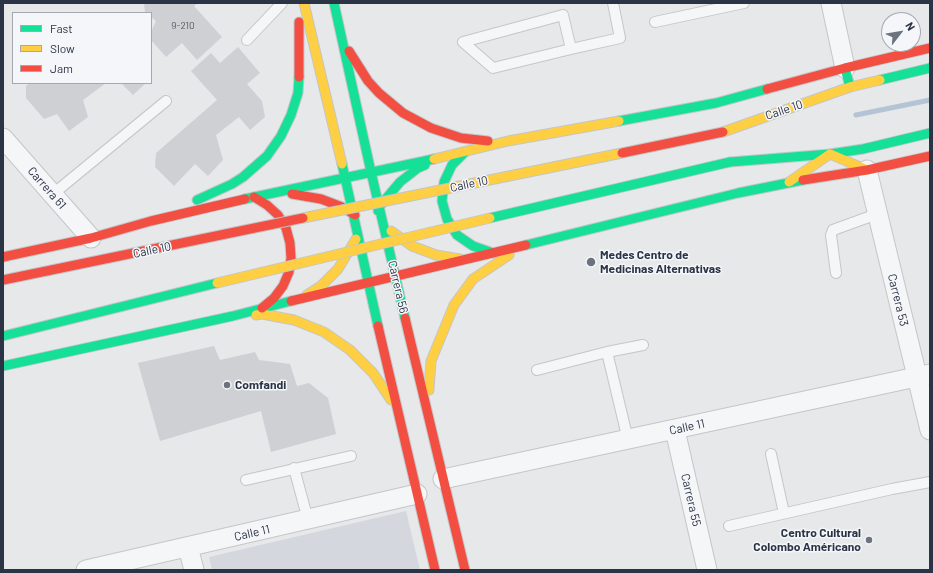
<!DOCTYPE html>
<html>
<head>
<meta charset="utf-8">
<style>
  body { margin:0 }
  #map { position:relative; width:933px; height:573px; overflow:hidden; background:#e6e8ea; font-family:Barlow,sans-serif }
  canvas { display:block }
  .frame { position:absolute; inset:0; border:4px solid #2b3445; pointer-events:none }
  .legend { position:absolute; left:12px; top:12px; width:140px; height:72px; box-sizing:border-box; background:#f4f6f9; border:1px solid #a4a8b1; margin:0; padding:5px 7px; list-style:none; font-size:12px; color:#2b3445 }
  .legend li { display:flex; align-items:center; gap:8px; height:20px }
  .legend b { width:20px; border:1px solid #a4a8b1 }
  .north { position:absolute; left:881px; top:12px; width:40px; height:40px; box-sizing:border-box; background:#f4f6f9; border:1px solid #a4a8b1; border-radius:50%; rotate:59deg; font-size:11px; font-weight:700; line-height:16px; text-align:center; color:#2b3445 }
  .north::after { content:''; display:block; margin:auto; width:14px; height:18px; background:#6c737f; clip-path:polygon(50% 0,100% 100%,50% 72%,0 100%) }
</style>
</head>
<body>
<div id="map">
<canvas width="933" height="573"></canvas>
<div class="frame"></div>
<ul class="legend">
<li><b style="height:5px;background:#16e098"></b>Fast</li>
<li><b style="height:5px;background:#ffcf43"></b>Slow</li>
<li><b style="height:5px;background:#f24e42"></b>Jam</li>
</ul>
<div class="north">N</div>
</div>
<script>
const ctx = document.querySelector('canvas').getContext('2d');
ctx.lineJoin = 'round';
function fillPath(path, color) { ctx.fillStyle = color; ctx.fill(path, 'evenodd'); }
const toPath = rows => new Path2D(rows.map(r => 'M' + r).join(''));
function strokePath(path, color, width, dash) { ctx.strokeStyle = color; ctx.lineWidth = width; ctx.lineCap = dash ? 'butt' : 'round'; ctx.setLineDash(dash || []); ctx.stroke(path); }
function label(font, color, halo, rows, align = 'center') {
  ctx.font = font + ' Barlow,sans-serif'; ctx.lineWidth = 3; ctx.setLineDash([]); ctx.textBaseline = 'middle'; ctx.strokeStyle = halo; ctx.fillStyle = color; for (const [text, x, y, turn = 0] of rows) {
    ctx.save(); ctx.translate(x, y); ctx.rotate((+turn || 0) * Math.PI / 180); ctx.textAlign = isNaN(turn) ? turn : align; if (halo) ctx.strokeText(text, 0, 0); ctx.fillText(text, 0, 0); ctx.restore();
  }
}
fillPath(toPath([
  [406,511,420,570,212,570,209,557]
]), '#d4d7dd');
strokePath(toPath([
  [856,115,930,100]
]), '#b4c4d5', 5);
fillPath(toPath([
  [144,3,198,3,194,6,222,37,197,60,182,43,166,57,151,40,151,32,156,21,151,17,151,13,145,12],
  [238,47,260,73,247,84,262,101,265,117,250,130,239,117,216,135,223,160,208,176,195,164,174,186,155,167,156,153,217,100,191,71,211,53,220,63],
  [30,83,106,83,83,100,88,117,69,131,57,114,44,119,26,98,26,86],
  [121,83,146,83,133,95],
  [214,346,220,360,255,352,259,360,290,364,297,386,309,383,328,398,336,434,271,452,261,411,160,441,138,363]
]), '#ced0d3');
const lane = toPath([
  [655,22,744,3],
  [247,40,282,3],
  [571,49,563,15,463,42,493,68,571,49,620,38,613,3],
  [53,194,166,101],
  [836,273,831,235,833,230,877,214],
  [607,352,628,440],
  [537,370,607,352,643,345],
  [771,454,784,513],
  [294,468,308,520],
  [246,480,351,456],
  [729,526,892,489,930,482]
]);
const street = toPath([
  [831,3,845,68],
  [3,138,91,238],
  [867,170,930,430],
  [675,430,707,570],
  [443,479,930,374],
  [188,547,194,570],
  [86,570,417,494]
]);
const fast = toPath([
  [334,3,371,172,405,318],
  [845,68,850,87],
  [880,80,930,68],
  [619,121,716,103,767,89],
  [465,152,452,165,444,182,442,201,447,219,457,235,473,246,493,253],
  [730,162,830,154,863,149,930,133],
  [342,164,378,326],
  [245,199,434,159],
  [197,200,232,184,243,177,267,156,281,136,291,115,298,93,299,77],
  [378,211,379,207,400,182,418,168,425,165],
  [526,245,738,193,803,180],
  [3,366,233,316,291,301]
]);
const slow = toPath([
  [304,3,342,164],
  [723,132,850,87,880,80],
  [434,159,508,141,619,121],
  [789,182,830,154,867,170],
  [391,231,412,246,436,255,460,259],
  [307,295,321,286,338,269,356,239],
  [256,315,262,314,294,320,324,332,350,350,373,373,391,400],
  [429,390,431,361,454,305,473,279,509,255]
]);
const jam = toPath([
  [299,22,299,77],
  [349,51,368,81,379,93,403,113,431,128,461,138,488,141],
  [767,89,845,68,930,48],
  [803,180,867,170,930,156],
  [292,194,321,199,342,207,355,215],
  [254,197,267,205,278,215,286,228,290,243,291,258,289,272,283,286,274,298,262,308],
  [3,257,91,238,151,221,245,199],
  [291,301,526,245],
  [405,318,465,570],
  [378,326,435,570]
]);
strokePath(lane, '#c4c6c8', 12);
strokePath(street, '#c4c6c8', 21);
strokePath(fast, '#c4c6c8', 11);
strokePath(slow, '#c4c6c8', 11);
strokePath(jam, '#c4c6c8', 11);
strokePath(lane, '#f5f6f7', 10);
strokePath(street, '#f5f6f7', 19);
strokePath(fast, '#16e098', 9);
strokePath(slow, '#ffcf43', 9);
strokePath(jam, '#f24e42', 9);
const fastBridge = toPath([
  [490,218,730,162],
  [3,336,217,283]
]);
const slowBridge = toPath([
  [303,218,622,153],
  [217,283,490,218]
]);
const jamBridge = toPath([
  [622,153,723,132],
  [3,280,303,218]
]);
strokePath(fastBridge, '#c2c5c8', 11, []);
strokePath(slowBridge, '#c2c5c8', 11, []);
strokePath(jamBridge, '#c2c5c8', 11, []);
strokePath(fastBridge, '#16e098', 9);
strokePath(slowBridge, '#ffcf43', 9);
strokePath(jamBridge, '#f24e42', 9);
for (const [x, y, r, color] of [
  [591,262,5,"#6c737f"],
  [227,385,4,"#6c737f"],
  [869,540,4,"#6c737f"]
]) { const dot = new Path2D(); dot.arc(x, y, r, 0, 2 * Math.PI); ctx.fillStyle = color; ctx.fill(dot); strokePath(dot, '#f4f6f9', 1.5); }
label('10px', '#545c69', null, [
  ["9-210",183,26]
]);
label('12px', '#2b3445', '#f4f6f9', [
  ["Calle 10",784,110,-19],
  ["Calle 10",469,184,-12],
  ["Carrera 61",47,188,49],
  ["Calle 10",152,250,-12],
  ["Carrera 56",398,287,77],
  ["Carrera 53",898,300,76],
  ["Calle 11",687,427,-12],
  ["Carrera 55",691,500,77],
  ["Calle 11",252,533,-13]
]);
label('bold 12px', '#2b3445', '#f4f6f9', [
  ["Medes Centro de",600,255],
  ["Medicinas Alternativas",600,269],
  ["Comfandi",235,385],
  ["Centro Cultural",861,533,"right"],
  ["Colombo Américano",861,547,"right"]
], 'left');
</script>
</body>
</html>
